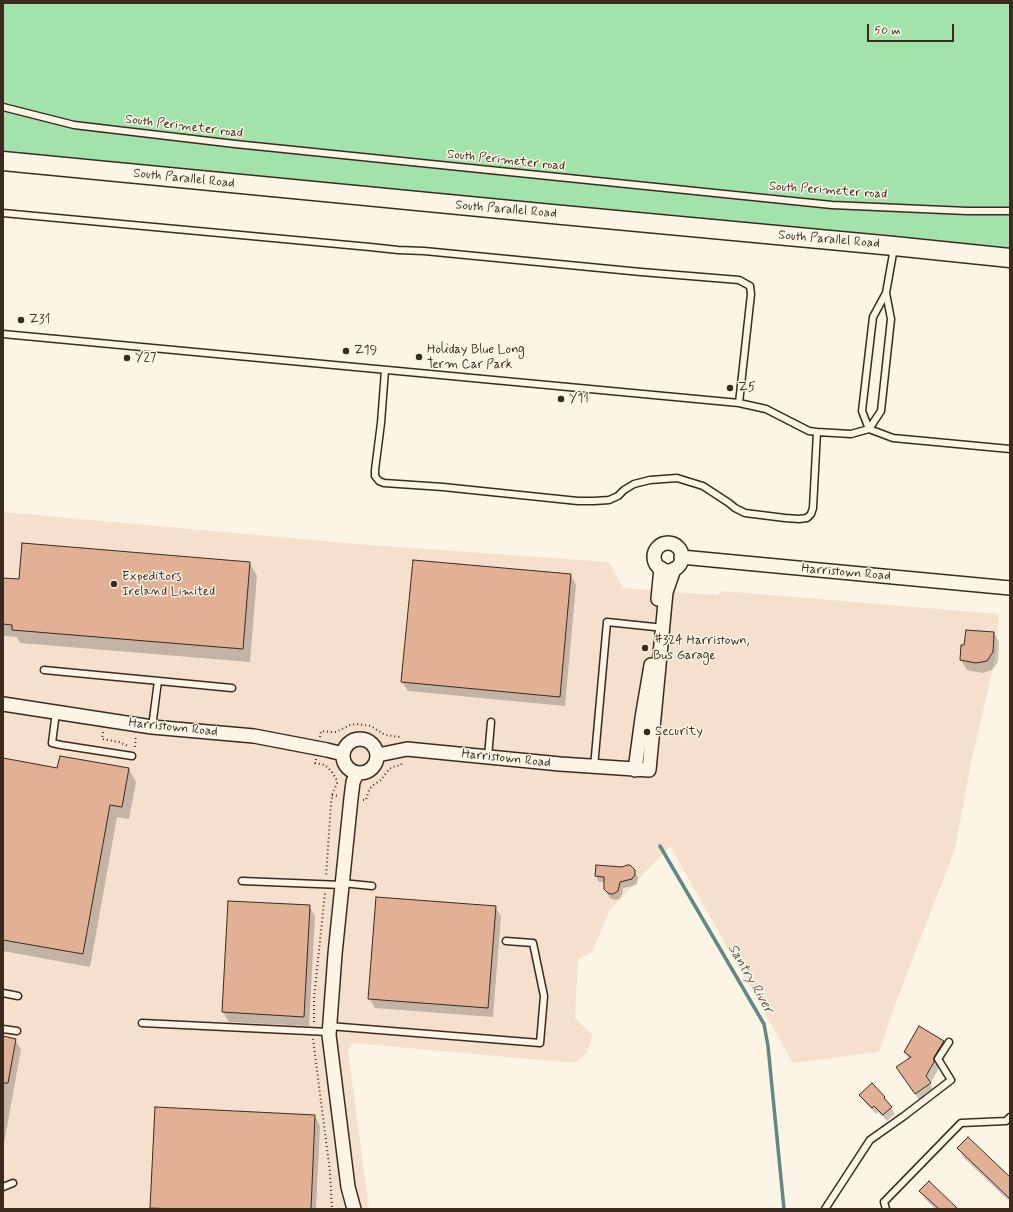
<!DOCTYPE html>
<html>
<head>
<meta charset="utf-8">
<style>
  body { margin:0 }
  #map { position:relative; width:1013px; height:1212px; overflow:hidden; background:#fcf5e5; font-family:Mynerve,sans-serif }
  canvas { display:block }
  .frame { position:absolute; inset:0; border:4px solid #3b2a1e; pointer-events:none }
  .scale { position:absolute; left:867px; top:24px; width:87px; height:18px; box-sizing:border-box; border:2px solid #3b2a1e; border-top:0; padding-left:5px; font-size:12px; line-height:14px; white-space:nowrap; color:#3b2a1e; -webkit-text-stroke:3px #fcf5e5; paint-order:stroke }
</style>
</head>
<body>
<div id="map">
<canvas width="1013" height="1212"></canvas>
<div class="frame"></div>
<div class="scale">50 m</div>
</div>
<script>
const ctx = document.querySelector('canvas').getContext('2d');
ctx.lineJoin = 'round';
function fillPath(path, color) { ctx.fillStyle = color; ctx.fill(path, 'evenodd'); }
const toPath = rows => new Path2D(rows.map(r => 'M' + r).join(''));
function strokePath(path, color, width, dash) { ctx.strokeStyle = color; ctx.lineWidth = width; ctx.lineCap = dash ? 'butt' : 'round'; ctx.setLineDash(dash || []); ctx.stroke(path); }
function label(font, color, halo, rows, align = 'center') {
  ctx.font = font + ' Mynerve,sans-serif'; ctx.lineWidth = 3; ctx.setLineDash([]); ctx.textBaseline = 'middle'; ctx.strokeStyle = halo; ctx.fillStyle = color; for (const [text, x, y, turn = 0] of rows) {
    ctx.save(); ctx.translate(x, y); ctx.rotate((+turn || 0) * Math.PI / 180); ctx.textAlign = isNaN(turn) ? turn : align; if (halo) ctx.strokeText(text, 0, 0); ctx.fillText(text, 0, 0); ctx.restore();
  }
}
fillPath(toPath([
  [3,512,357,544,609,562,623,588,717,595,723,591,999,614,995,659,971,763,955,849,898,997,879,1052,793,1063,670,846,610,910,592,952,578,959,575,1018,593,1035,586,1054,574,1063,353,1043,348,1051,369,1209,3,1209]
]), '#f4e0cd');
fillPath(toPath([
  [3,3,1010,3,1010,252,3,154]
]), '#a2e3ac');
fillPath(toPath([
  [250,563,257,576,250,662,20,643,17,637,3,636,3,579,20,580],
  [571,575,576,585,565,706,408,691,402,682],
  [994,633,999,642,998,662,992,670,982,673,967,670,961,660],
  [3,759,58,769,129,769,136,782,129,819,117,817,90,967,3,951],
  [634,871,638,878,637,884,633,886,623,888,622,895,619,899,615,900,610,898,604,887,605,882,599,882,596,876],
  [309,906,315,916,309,1026,229,1022,223,1012],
  [495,907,501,916,493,1017,375,1008,369,998],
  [3,1037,15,1040,21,1049,3,1149],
  [943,1042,948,1049,938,1064,938,1070,930,1084,934,1091,920,1101,902,1075,909,1060,905,1052],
  [861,1095,884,1097,895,1114,887,1121,878,1112,876,1114,864,1101],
  [315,1116,320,1126,316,1209,152,1209,151,1207],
  [959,1148,1010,1179,1010,1202,964,1158],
  [921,1191,957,1209,935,1209,926,1200]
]), '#0003');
strokePath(toPath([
  [660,846,764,1024,768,1046,784,1209]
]), '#5f8987', 3.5);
const building = toPath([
  [22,543,250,562,243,649,12,630,12,625,3,624,3,578,19,579,22,543],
  [413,560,571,574,560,697,401,682,413,560],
  [966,630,994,632,993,652,987,661,976,663,960,660,961,645,964,645,966,630],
  [60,756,129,768,122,807,110,805,83,954,3,940,3,758,57,768,60,756],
  [596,865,622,867,627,865,630,865,635,870,635,875,632,879,620,882,618,891,613,894,611,894,608,893,604,889,604,877,595,876,596,865],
  [376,897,496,906,488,1008,368,999,376,897],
  [228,901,310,905,304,1017,222,1012,228,901],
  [919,1026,944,1041,934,1057,934,1062,926,1076,931,1083,915,1094,896,1067,911,1057,904,1052,919,1026],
  [3,1036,16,1039,8,1083,3,1083,3,1036],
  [872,1083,885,1097,884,1098,892,1107,883,1115,874,1106,872,1108,859,1095,872,1083],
  [155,1107,315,1115,311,1209,176,1209,150,1208,155,1107],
  [968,1137,1010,1177,1010,1199,957,1148,968,1137],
  [929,1181,958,1209,939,1209,919,1191,929,1181]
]);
fillPath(building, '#e2b095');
strokePath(building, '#3b2a1e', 1);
const service = toPath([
  [3,107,74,125,235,144,832,205,967,211,1010,211],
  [3,213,370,247,398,250,424,251,641,272,739,280,750,286,751,294,739,403],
  [3,334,739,403,766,409,809,431,817,432,851,434,869,429,893,438,1010,449],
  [385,370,381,423,375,470,375,476,379,481,384,483,443,487,578,501,594,501,609,500,618,496,624,490,634,484,650,480,677,478,703,486,729,503,735,508,745,513,785,518,799,519,807,518,811,514,813,508,817,432],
  [869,429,881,411,891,319,886,293,894,248],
  [869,429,862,411,873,317,886,293],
  [44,670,232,688],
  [56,712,52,743,61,745,132,756],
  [152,727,158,681],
  [488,757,491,722],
  [594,767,607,622,655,627],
  [242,881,342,885],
  [342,883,372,886],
  [3,993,18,996],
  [142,1023,329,1032],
  [329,1026,540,1043,544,996,533,943,506,941],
  [3,1029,17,1031],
  [3,1187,13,1183],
  [825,1209,870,1140,904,1116,951,1080,938,1059,949,1042],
  [886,1209,884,1202,961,1123,1006,1121,1010,1117]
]);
const minor = toPath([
  '654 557a14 14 0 1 1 28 0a14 14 0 1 1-28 0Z',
  [681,557,1010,588],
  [658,599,661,568],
  [3,704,152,727,254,736,327,750,343,754],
  '343 756a17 17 0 1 1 34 0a17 17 0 1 1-34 0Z',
  [378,755,407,749,560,764,649,770,666,592,674,569],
  [635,770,642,718,651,665],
  [354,1209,348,1187,329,1035,335,954,351,798,353,782,357,773]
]);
const secondary = toPath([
  [3,161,552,214,894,246,1010,258]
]);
strokePath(service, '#3b2a1e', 9);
strokePath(minor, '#3b2a1e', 16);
strokePath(secondary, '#3b2a1e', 21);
strokePath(toPath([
  [103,732,102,739,119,742,128,746],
  [320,737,321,731,331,732,336,732,350,725,357,724,371,726,385,735,400,737],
  [135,747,136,736],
  [316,759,315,763,325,765,332,772,336,779,337,783,332,795,331,804,326,877],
  [332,795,339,796],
  [363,800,366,800,369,790,372,786,381,780,389,769,393,767,401,765,403,761],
  [314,1022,314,998,325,893],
  [313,1039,330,1172,332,1209]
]), '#3b2a1e', 2, [1, 3]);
strokePath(service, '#fcf5e5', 6);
strokePath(minor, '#fcf5e5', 13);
strokePath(secondary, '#fcf5e5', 18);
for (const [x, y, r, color] of [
  [21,320,4,"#3b2a1e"],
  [346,351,4,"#3b2a1e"],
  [419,357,4,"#3b2a1e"],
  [127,358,4,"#3b2a1e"],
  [730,388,4,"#3b2a1e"],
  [561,399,4,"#3b2a1e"],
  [114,584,4,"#3b2a1e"],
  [645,648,4,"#3b2a1e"],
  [647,732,4,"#3b2a1e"]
]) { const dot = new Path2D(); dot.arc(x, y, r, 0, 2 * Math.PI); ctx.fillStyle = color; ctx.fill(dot); strokePath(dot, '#fcf5e5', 1.5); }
label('13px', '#3b2a1e', '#fcf5e5', [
  ["South Perimeter road",184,127,7],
  ["South Perimeter road",506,161,6],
  ["South Parallel Road",184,179,6],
  ["South Perimeter road",828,191,4],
  ["South Parallel Road",506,210,5],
  ["South Parallel Road",829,240,5],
  ["Harristown Road",846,573,5],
  ["Harristown Road",173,728,6],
  ["Harristown Road",506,759,6]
]);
label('13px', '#3b2a1e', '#fcf5e5', [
  ["Z31",29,320],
  ["Holiday Blue Long",427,350],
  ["Term Car Park",427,365],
  ["Z19",354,351],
  ["Y27",135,358],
  ["Z5",738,388],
  ["Y11",569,399],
  ["Expeditors",122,577],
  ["Ireland Limited",122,592],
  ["#324 Harristown,",653,641],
  ["Bus Garage",653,656],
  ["Security",655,732]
], 'left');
label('italic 14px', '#4d5953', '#fcf5e5', [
  ["Santry River",750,979,60]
]);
</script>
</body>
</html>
